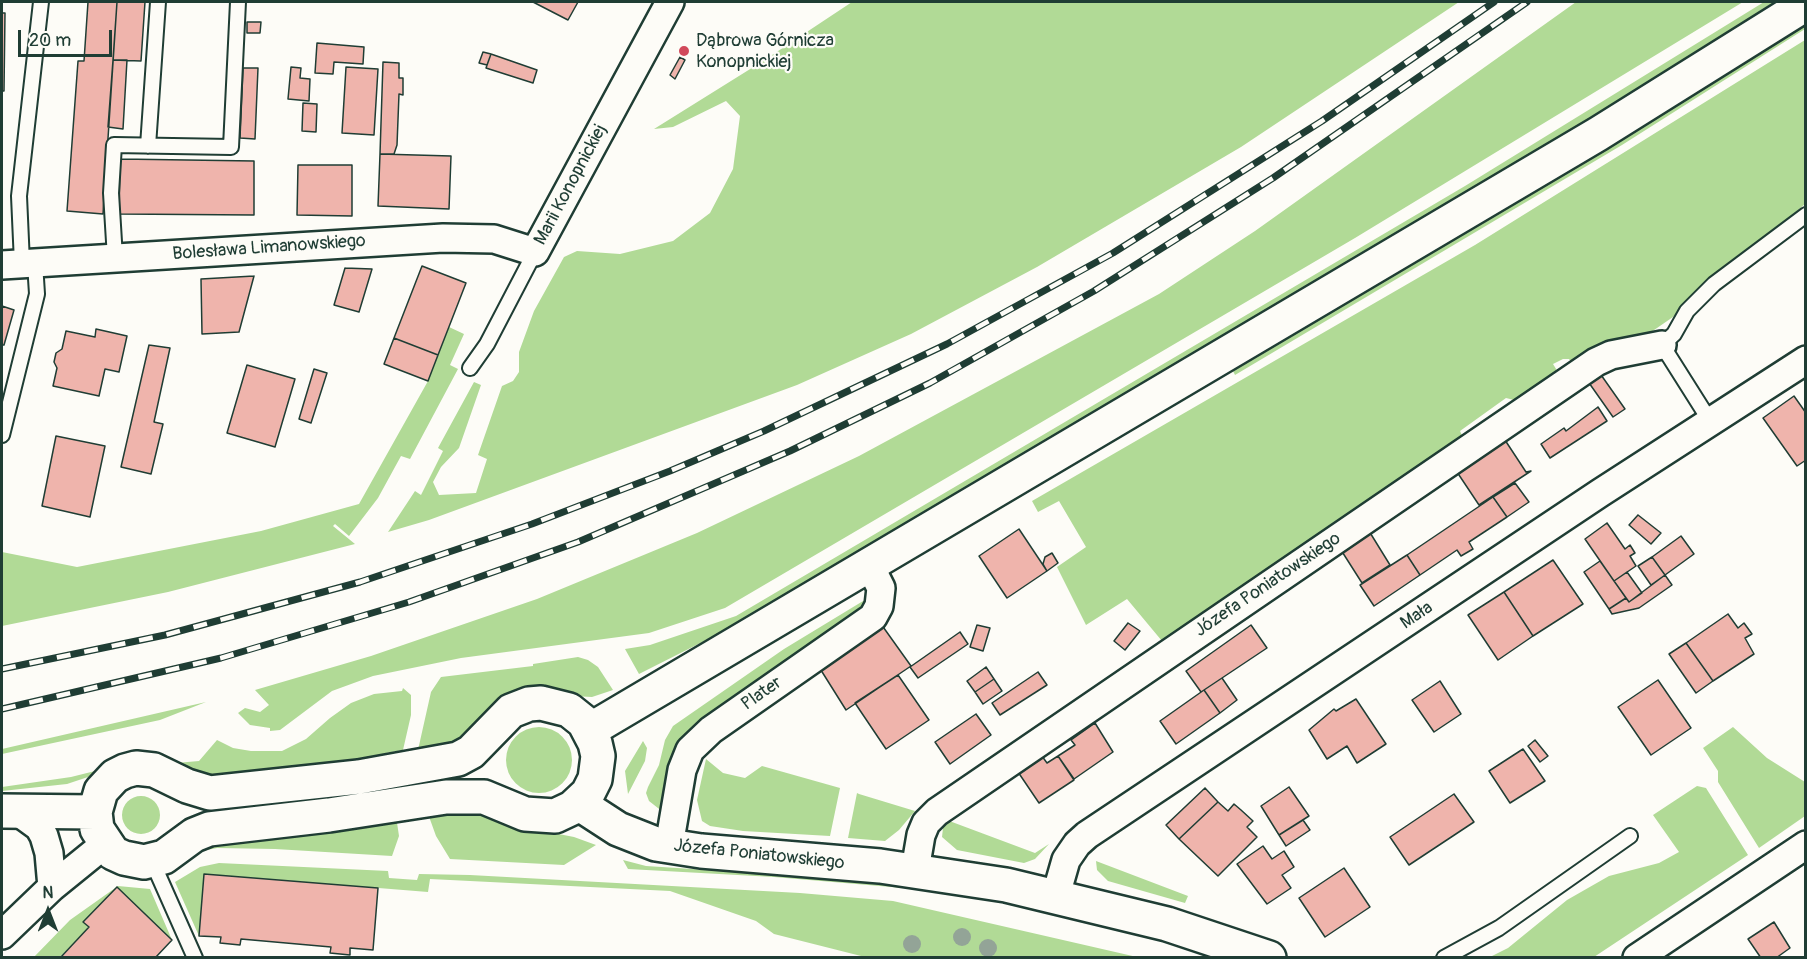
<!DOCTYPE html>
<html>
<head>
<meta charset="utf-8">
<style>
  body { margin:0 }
  #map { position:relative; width:1807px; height:959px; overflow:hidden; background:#fdfcf7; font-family:Pangolin,sans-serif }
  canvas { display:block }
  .frame { position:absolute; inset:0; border:3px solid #1f3d34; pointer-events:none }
  .north { position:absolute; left:18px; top:881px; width:60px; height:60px; -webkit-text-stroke:4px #fdfcf7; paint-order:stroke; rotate:0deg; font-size:16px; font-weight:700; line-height:24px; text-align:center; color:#1f3d34 }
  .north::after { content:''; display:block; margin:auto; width:21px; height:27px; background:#1f3d34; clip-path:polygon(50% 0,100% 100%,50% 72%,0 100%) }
  .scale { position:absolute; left:18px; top:30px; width:94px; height:27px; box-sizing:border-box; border:3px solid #1f3d34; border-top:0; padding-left:8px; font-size:18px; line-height:21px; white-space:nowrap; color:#1f3d34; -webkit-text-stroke:4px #fdfcf7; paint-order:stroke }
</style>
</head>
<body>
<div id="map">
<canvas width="1807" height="959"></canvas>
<div class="frame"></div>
<div class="north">N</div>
<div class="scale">20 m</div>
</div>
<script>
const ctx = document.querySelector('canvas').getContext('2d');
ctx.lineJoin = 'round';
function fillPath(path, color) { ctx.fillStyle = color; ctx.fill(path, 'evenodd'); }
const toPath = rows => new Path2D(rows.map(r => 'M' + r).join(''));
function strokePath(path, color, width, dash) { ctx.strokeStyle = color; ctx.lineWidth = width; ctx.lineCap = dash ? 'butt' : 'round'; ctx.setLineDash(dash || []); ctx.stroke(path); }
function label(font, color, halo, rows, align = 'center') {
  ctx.font = font + ' Pangolin,sans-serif'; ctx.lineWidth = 4.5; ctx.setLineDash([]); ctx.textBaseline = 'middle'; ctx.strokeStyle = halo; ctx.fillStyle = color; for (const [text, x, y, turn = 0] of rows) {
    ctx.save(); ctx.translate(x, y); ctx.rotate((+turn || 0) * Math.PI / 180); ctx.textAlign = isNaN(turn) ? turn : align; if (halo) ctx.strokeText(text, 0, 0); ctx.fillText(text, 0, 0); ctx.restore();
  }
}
fillPath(toPath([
  [852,2,1459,2,1241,147,1037,267,911,334,797,385,429,520,388,532,415,491,421,495,443,451,438,448,474,382,481,385,459,448,441,467,433,482,439,495,476,493,487,459,478,455,502,386,513,381,519,372,519,352,534,311,564,257,577,251,620,254,673,241,710,213,733,169,740,116,726,101,673,127,654,129,763,61],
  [1576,2,1743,2,1355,238,725,608,649,633,461,658,373,676,332,691,280,730,270,731,270,728,250,725,238,713,245,708,260,712,269,705,255,690,371,656,537,599,697,533,859,456,1159,294,1255,231],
  [1764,2,1778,2,1597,116,736,625,639,674,625,649,650,645,736,616,1465,186],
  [1805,24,1805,29,1622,145,1235,375,1233,371,1617,142],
  [1805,40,1805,204,1673,317,1641,339,1575,368,1569,359,1563,359,1553,364,1561,377,1518,407,1514,400,1506,398,1460,431,1465,442,1167,647,1127,599,1086,625,1057,567,1086,547,1059,501,1038,512,1032,501,1475,245],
  [449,327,464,334,450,365,458,369,410,459,401,456,378,498,349,536,335,524,333,526,355,544,168,592,2,626,2,552,77,567,261,531,359,504,428,381],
  [868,598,869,604,707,723,663,812,649,801,646,793,648,787,659,765,665,740,673,726,784,649],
  [578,657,588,660,598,667,613,690,592,697,572,696,459,744,418,750,431,692,441,677,533,666,533,664],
  [403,688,411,695,411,715,403,750,386,753,387,763,202,781,176,763,199,761,217,740,233,748,251,751,282,751,306,739,330,718,351,703,374,694,402,691],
  [206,702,160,720,2,754,2,749],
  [1733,727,1767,758,1805,782,1805,816,1759,848,1718,782,1718,771,1703,748],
  '506 760a33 33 0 1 1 66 0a33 33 0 1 1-66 0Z',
  [643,741,647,748,645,761,628,794,625,771],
  [706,759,723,773,745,778,762,766,840,788,830,836,743,831,710,826,702,821,697,800],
  [95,771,100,773,67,784,2,791,2,787,71,777],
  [1697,786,1706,788,1748,855,1594,957,1490,957,1508,948,1567,900,1609,876,1659,863,1679,852,1653,815],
  [857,793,859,794,915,811,899,830,885,841,848,838],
  '122 815a19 19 0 1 1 38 0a19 19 0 1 1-38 0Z',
  [469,808,528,828,574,837,596,845,564,865,450,859,436,836,427,811],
  [396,816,399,836,392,856,275,849,217,848,197,852,202,844],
  [944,819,1035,853,1049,844,1035,859,1024,863,957,850,942,837],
  [623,860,646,866,833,878,920,887,915,889,774,877,628,869],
  [1096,861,1188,896,1185,903,1108,881,1097,870],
  [219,863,388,871,389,878,417,880,419,874,470,875,800,893,893,901,1137,957,865,957,774,934,756,921,670,891,430,879,428,892,205,874,199,936,175,882,200,867],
  [118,886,150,889,172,940,117,887,83,922,89,927,60,957,33,958,70,920]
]), '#b1da96');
const building = toPath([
  [88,2,117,2,103,214,67,211,78,61,84,61,88,2],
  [117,2,145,2,141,61,113,60,117,2],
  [533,2,578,2,568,20,533,2],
  [2,13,5,13,4,91,2,91,2,13],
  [247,22,261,22,260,33,247,33,247,22],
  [317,43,364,47,363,64,334,62,333,74,315,73,317,43],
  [483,52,491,54,487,65,479,63,483,52],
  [491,54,537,70,533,83,486,68,491,54],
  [680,57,685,60,675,79,670,75,680,57],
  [113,60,127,60,123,129,108,127,113,60],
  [383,62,399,63,399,78,403,78,403,95,399,94,397,145,394,154,380,154,383,62],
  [291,67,301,68,300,78,310,79,309,101,288,99,291,67],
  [346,67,378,69,374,135,342,133,346,67],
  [243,68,258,68,255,139,240,138,243,68],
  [303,103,317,104,316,132,302,131,303,103],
  [380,154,451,156,449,209,378,206,380,154],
  [120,159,254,161,254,215,119,214,120,159],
  [298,165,352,165,352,216,297,215,298,165],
  [422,266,466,283,438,355,394,338,422,266],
  [345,268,372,269,359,312,334,305,345,268],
  [254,276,239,332,202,334,201,279,254,276],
  [2,306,14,310,4,345,2,345,2,306],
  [96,329,127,336,119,372,105,369,99,396,53,386,57,368,54,362,56,353,62,349,66,331,95,337,96,329],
  [394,338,438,355,428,381,384,364,394,338],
  [149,345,170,348,154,422,163,424,151,474,121,467,149,345],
  [247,365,295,379,275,447,227,433,247,365],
  [314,369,327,373,311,423,299,419,314,369],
  [1599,372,1625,409,1613,417,1587,380,1599,372],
  [1794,396,1806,413,1806,460,1797,466,1763,418,1794,396],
  [1598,407,1607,421,1550,458,1541,444,1564,428,1566,431,1598,407],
  [56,436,105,446,90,517,42,506,56,436],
  [1503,437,1526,472,1531,471,1479,505,1455,469,1503,437],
  [1515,483,1529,502,1507,517,1493,497,1515,483],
  [1493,497,1507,517,1469,542,1473,549,1461,556,1457,550,1420,575,1407,555,1493,497],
  [1638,515,1661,533,1651,544,1629,525,1638,515],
  [1607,523,1625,549,1630,545,1635,553,1630,556,1636,566,1614,581,1585,539,1607,523],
  [1019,529,1047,571,1007,598,979,556,1019,529],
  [1369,531,1390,565,1362,583,1341,550,1369,531],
  [1681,536,1694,554,1665,575,1652,557,1681,536],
  [1052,553,1058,563,1047,571,1043,564,1045,557,1052,553],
  [1407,555,1420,575,1374,606,1360,585,1407,555],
  [1652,557,1665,575,1651,585,1638,566,1652,557],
  [1553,560,1583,604,1533,636,1504,592,1553,560],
  [1600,561,1626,598,1609,609,1584,572,1600,561],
  [1627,572,1642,593,1629,602,1614,581,1627,572],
  [1665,575,1672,585,1639,608,1612,614,1609,609,1626,598,1629,602,1665,575],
  [1504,592,1533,636,1498,660,1468,615,1504,592],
  [1728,614,1738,628,1744,623,1752,634,1745,638,1754,654,1713,681,1686,643,1728,614],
  [1128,623,1140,631,1125,650,1114,641,1128,623],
  [881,624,911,666,846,710,819,667,881,624],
  [977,625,990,628,983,651,970,647,977,625],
  [1251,625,1267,648,1201,692,1186,671,1251,625],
  [960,632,968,644,918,678,910,667,960,632],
  [1686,643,1713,681,1696,693,1669,654,1686,643],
  [986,667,994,679,975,692,967,681,986,667],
  [1038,672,1047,685,1000,715,992,703,1038,672],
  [898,675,929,720,886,749,855,703,898,675],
  [1222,678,1237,700,1220,713,1204,690,1222,678],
  [994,679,1002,691,983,704,975,692,994,679],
  [1658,680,1691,728,1651,755,1618,707,1658,680],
  [1440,681,1461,714,1434,732,1412,700,1440,681],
  [1204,690,1220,713,1176,744,1160,721,1204,690],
  [1356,699,1386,744,1357,763,1347,746,1327,759,1309,730,1334,709,1336,711,1356,699],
  [976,714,991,735,950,764,935,742,976,714],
  [1095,723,1113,752,1074,779,1058,756,1075,745,1071,740,1095,723],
  [1535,740,1548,756,1540,762,1528,746,1535,740],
  [1523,749,1545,781,1510,803,1489,771,1523,749],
  [1039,752,1047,763,1058,756,1074,780,1039,803,1016,769,1039,752],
  [1289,787,1309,816,1279,835,1261,806,1289,787],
  [1205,788,1218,802,1179,839,1166,825,1205,788],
  [1454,794,1474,822,1409,865,1390,837,1454,794],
  [1218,802,1228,811,1234,804,1241,810,1253,821,1247,827,1257,837,1218,876,1179,839,1218,802],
  [1303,820,1310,830,1286,846,1279,835,1303,820],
  [1263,846,1272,859,1284,851,1294,867,1282,875,1291,888,1267,904,1237,864,1263,846],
  [1344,868,1370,907,1325,937,1299,898,1344,868],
  [204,874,378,888,373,950,350,948,350,955,330,953,331,947,241,939,240,945,220,943,221,937,199,936,204,874],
  [117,887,172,940,155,958,60,958,89,927,83,922,117,887],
  [1774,922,1790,948,1776,958,1761,958,1748,939,1774,922]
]);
fillPath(building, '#efb4ac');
strokePath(building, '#1f3d34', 1.5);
const lane = toPath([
  [148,146,158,2],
  [115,258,111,193,114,145,231,147,238,2],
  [22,263,19,196,41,2],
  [470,368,487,344,535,252],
  [1710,421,1662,345,1674,334,1687,311,1714,284,1806,215],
  [2,435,37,294,35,263],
  [152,861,195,958],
  [1444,958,1499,928,1630,836]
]);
const street = toPath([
  [2,265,443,238,494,239,535,252,670,2],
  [17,811,39,827,44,836,49,853,52,887],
  [669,846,682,770,690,750,711,730,873,617,879,606,881,588,870,566],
  [915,870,921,835,926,823,937,812,1596,362,1611,355,1662,345],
  [1056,895,1066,860,1077,844,1087,835,1600,493,1806,360],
  [2,935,52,887,105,844],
  [1637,958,1806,845]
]);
const secondary = toPath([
  [541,703,569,710,584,722,595,743,598,756,595,779,588,793,572,808,555,816,525,814,484,797,446,797,329,815,209,829,194,835,164,857,144,862,124,858,113,853,97,829,95,812,101,791,115,776,125,771,136,768,154,770,187,786,210,793,359,777,458,759,471,752,511,711,529,704,541,703],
  [590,730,1598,134,1806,4],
  [578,803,618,829,656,844,701,851,880,866,1006,885,1167,924,1269,958],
  [2,811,95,812]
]);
strokePath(lane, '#1f3d34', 18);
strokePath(street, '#1f3d34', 32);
strokePath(secondary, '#1f3d34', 38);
strokePath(lane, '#fdfcf7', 14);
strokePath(street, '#fdfcf7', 27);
strokePath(secondary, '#fdfcf7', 33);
const rail = toPath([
  [2,669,165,635,360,582,532,524,670,471,764,431,947,344,1113,253,1322,121,1494,2],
  [2,709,221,658,409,602,578,542,790,451,930,383,1094,291,1273,178,1527,2]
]);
strokePath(rail, '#1f3d34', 7);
strokePath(rail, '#fdfcf7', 4.5, [14]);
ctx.fillStyle = '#93a497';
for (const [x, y] of [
  [962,937],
  [912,944],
  [988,948]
]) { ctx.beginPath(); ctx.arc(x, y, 9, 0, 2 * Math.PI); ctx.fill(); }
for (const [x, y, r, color] of [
  [684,51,6,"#d1495b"]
]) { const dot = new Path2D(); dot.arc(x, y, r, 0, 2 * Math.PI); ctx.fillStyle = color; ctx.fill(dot); strokePath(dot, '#fdfcf7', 2); }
label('18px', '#1f3d34', '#fdfcf7', [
  ["Dąbrowa Górnicza",696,41],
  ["Konopnickiej",696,62]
], 'left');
label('18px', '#1f3d34', '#fdfcf7', [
  ["Marii Konopnickiej",571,185,-62],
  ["Bolesława Limanowskiego",269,248,-4],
  ["Józefa Poniatowskiego",1268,585,-34],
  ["Mała",1417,616,-34],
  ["Plater",762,694,-35],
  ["Józefa Poniatowskiego",759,855,6]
]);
</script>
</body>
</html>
